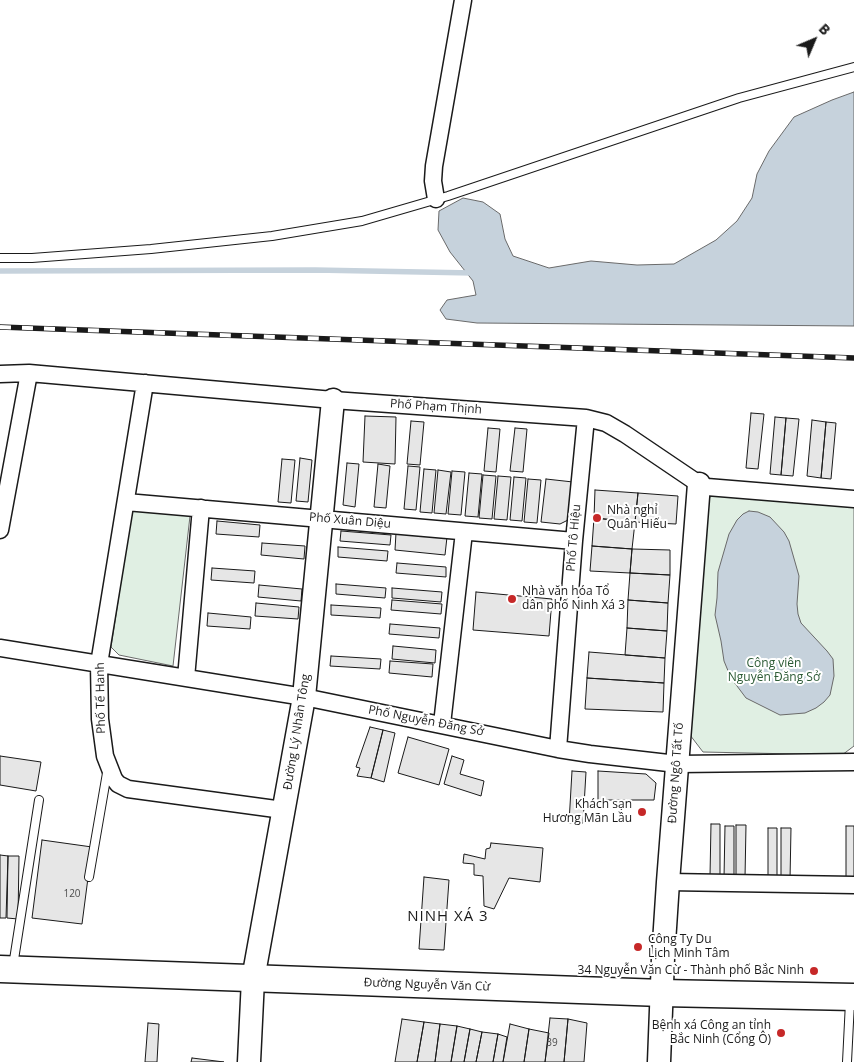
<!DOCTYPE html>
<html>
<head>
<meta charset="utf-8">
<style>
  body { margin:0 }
  #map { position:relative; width:854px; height:1062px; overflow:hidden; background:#fff; font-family:"Open Sans",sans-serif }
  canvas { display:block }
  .north { position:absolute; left:789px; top:15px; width:50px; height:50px; -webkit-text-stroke:4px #fff; paint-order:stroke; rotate:45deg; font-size:14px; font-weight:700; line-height:20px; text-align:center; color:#1a1a1a }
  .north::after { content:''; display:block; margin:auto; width:18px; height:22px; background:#1a1a1a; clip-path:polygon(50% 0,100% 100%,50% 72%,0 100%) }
</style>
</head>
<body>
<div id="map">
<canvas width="854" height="1062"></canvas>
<div class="north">B</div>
</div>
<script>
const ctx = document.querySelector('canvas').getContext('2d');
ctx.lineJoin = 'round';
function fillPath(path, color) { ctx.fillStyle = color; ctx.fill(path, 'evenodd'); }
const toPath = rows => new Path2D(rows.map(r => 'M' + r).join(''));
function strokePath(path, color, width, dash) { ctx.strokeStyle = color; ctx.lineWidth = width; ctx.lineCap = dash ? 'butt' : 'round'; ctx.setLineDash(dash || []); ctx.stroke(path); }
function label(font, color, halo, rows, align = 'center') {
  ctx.font = font + ' "Open Sans",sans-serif'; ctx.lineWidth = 4; ctx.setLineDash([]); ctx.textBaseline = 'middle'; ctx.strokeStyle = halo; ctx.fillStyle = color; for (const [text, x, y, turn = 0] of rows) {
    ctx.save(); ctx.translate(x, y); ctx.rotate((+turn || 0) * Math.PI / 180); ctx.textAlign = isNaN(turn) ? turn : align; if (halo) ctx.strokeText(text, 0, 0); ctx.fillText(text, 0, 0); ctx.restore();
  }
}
const green = toPath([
  [716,493,854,505,854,746,842,755,703,752,690,735,703,502,716,493],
  [132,510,190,516,173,666,119,655,111,647,132,510]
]);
fillPath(green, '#e0efe3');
strokePath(green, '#6a6a6a', 1);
const water = toPath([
  [854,92,854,326,477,323,446,319,440,310,447,300,476,295,473,281,450,252,438,230,439,211,463,198,483,202,500,214,505,239,513,256,549,268,591,261,637,265,674,264,716,240,737,221,752,198,757,174,769,151,794,117,832,100,854,92],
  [749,511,758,512,770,517,784,532,789,541,799,576,797,604,798,614,801,623,827,651,833,659,834,676,830,695,824,702,816,708,805,713,780,715,746,698,731,678,724,661,721,641,715,615,717,598,718,572,729,534,737,520,743,514,749,511]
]);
fillPath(water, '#c6d2dc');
strokePath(water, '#6a6a6a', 1);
strokePath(toPath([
  [0,271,315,270,473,273]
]), '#c6d2dc', 5.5);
const building = toPath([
  [751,413,764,414,758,469,746,468,751,413],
  [365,416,396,417,395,464,363,462,365,416],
  [775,417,786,418,781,475,770,474,775,417],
  [786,418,799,419,793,476,781,475,786,418],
  [812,420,826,422,821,478,807,476,812,420],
  [411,421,424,422,420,465,407,464,411,421],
  [826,422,836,423,831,479,821,478,826,422],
  [488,428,500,429,496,472,484,471,488,428],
  [515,428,527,429,523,472,510,471,515,428],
  [300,458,312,460,308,502,296,501,300,458],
  [282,459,295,460,291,503,278,502,282,459],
  [347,463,359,464,355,507,343,505,347,463],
  [378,464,390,466,386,508,374,507,378,464],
  [408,466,420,467,416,510,404,509,408,466],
  [424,469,436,470,432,513,420,512,424,469],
  [438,470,451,472,446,514,434,513,438,470],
  [452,471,465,472,461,515,448,514,452,471],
  [469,473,482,474,478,517,465,516,469,473],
  [483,475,496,476,492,519,479,518,483,475],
  [498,476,511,477,507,520,494,519,498,476],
  [514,477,526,478,522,521,510,520,514,477],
  [528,479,541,480,537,523,524,522,528,479],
  [546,479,573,482,568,520,560,524,541,522,546,479],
  [595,490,638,493,635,522,594,518,595,490],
  [638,493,678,496,676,524,635,522,638,493],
  [594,518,635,522,632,549,592,546,594,518],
  [217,521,260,525,259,537,216,534,217,521],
  [341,531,391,535,390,545,340,541,341,531],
  [396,533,447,537,445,555,395,550,396,533],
  [262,543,305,546,304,559,261,555,262,543],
  [592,546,632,549,630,573,590,571,592,546],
  [338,547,388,551,387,561,338,557,338,547],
  [632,549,670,550,670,575,630,573,632,549],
  [397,563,446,567,446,577,396,573,397,563],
  [212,568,255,571,254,583,211,580,212,568],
  [630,573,670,575,668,603,628,600,630,573],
  [336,584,386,588,385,598,336,594,336,584],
  [259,585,302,589,301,601,258,597,259,585],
  [392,588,442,592,441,602,392,598,392,588],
  [476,592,552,599,549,636,473,630,476,592],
  [392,600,442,604,441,614,391,610,392,600],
  [628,600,668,603,667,631,627,628,628,600],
  [256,603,299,607,298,619,255,616,256,603],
  [331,605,381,608,380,618,331,615,331,605],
  [208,613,251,617,250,629,207,626,208,613],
  [390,624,440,628,439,638,389,634,390,624],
  [627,628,667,631,665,658,625,655,627,628],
  [393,646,436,650,435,663,392,659,393,646],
  [589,652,665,658,664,683,587,678,589,652],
  [331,656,381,659,380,669,330,666,331,656],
  [390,661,433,664,432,677,389,673,390,661],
  [587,678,664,683,663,712,585,709,587,678],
  [370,727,383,730,371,778,357,776,360,768,356,767,370,727],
  [383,730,395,733,384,782,371,778,383,730],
  [408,737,449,749,439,785,398,773,408,737],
  [0,756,41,762,36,791,0,785,0,756],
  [452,756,464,760,460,774,484,781,481,796,444,784,452,756],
  [572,771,586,772,583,823,569,823,572,771],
  [598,771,646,774,656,783,654,800,598,800,598,771],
  [711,824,720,824,720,876,710,876,711,824],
  [736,825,746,825,745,878,736,877,736,825],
  [725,826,734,826,734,878,724,878,725,826],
  [846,826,854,826,854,878,846,878,846,826],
  [768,828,777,828,777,880,768,880,768,828],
  [781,828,791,828,790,880,781,880,781,828],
  [42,840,92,847,82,924,32,918,42,840],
  [491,843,543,848,540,882,509,878,494,909,484,906,483,876,474,875,474,864,463,863,464,854,485,859,486,849,490,848,491,843],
  [0,855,8,856,6,918,0,918,0,855],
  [8,856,19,856,18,919,7,918,8,856],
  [424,877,449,880,444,950,419,949,424,877],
  [550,1018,568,1019,564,1062,545,1062,550,1018],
  [402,1019,424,1022,417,1062,395,1062,402,1019],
  [568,1019,587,1023,584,1062,564,1062,568,1019],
  [424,1022,440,1024,435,1062,417,1062,424,1022],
  [148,1023,159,1024,157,1062,145,1062,148,1023],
  [440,1024,457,1026,451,1062,435,1062,440,1024],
  [510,1024,529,1029,524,1062,503,1062,510,1024],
  [457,1026,470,1029,464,1062,451,1062,457,1026],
  [470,1029,482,1032,476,1062,464,1062,470,1029],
  [529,1029,549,1033,545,1062,524,1062,529,1029],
  [482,1032,498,1034,493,1062,476,1062,482,1032],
  [498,1034,507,1037,503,1062,493,1062,498,1034],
  [192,1058,224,1062,191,1062,192,1058]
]);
fillPath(building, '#e6e6e6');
strokePath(building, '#1a1a1a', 1);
const lane = toPath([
  [0,258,32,258,151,249,272,236,362,221,448,196,739,98,854,67],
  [89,877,107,773],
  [13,966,39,800],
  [847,1062,850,1002]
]);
const street = toPath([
  [436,199,433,181,434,166,463,0],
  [0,374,29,373,333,400,586,418,606,423,625,434,699,484,707,487,854,499],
  [145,383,99,664,100,719,105,756,114,779,118,784,128,789,283,810],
  [126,502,574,541],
  [0,530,29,373],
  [0,648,304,697,558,749,590,754,677,764,854,762],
  [186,678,201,508],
  [442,724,464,532],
  [558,749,574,541,586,418],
  [668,882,854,885]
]);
const secondary = toPath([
  [249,1062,253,979,304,697,333,400],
  [659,1062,663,958,668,882,699,484]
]);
const primary = toPath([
  [0,969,662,993,854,997]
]);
strokePath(lane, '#1a1a1a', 10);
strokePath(street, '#1a1a1a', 19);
strokePath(secondary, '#1a1a1a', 25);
strokePath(primary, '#1a1a1a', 29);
strokePath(lane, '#fff', 8);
strokePath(street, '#fff', 16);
strokePath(secondary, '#fff', 22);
strokePath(primary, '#fff', 26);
const rail = toPath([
  [0,327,854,358]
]);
strokePath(rail, '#1a1a1a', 5.5);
strokePath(rail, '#fff', 4, [11]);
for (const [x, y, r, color] of [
  [597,518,5,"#c62828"],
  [512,599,5,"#c62828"],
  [642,812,5,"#c62828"],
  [638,947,5,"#c62828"],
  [814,971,5,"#c62828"],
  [781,1033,5,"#c62828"]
]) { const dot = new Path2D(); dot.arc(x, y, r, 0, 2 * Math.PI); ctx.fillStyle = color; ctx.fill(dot); strokePath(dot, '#fff', 2); }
label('10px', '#4d4d4d', null, [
  ["120",72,894],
  ["39",552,1043]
]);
label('12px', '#1a1a1a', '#fff', [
  ["Phố Phạm Thịnh",436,407,4],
  ["Phố Xuân Diệu",350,521,5],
  ["Phố Tô Hiệu",574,538,-85],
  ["Phố Tế Hanh",101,698,-91],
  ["Phố Nguyễn Đăng Sở",426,721,11],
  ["Đường Lý Nhân Tông",297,732,-81],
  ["Đường Ngô Tất Tố",676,773,-86],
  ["Đường Nguyễn Văn Cừ",427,985,2]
]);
label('12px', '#1a1a1a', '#fff', [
  ["Nhà nghỉ",607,511],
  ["Quân Hiếu",607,525],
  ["Nhà văn hóa Tổ",522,592],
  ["dân phố Ninh Xá 3",522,606],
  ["Khách sạn",632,805,"right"],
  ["Hương Mãn Lầu",632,819,"right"],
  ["Công Ty Du",648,940],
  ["Lịch Minh Tâm",648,954],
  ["34 Nguyễn Văn Cừ - Thành phố Bắc Ninh",804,971,"right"],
  ["Bệnh xá Công an tỉnh",771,1026,"right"],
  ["Bắc Ninh (Cổng Ô)",771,1040,"right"]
], 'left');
label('12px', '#2b5a34', '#fff', [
  ["Công viên",774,664],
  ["Nguyễn Đăng Sở",774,678]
]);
ctx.letterSpacing = '1px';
label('15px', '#1a1a1a', '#fff', [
  ["NINH XÁ 3",448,917]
]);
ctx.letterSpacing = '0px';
</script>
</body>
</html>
